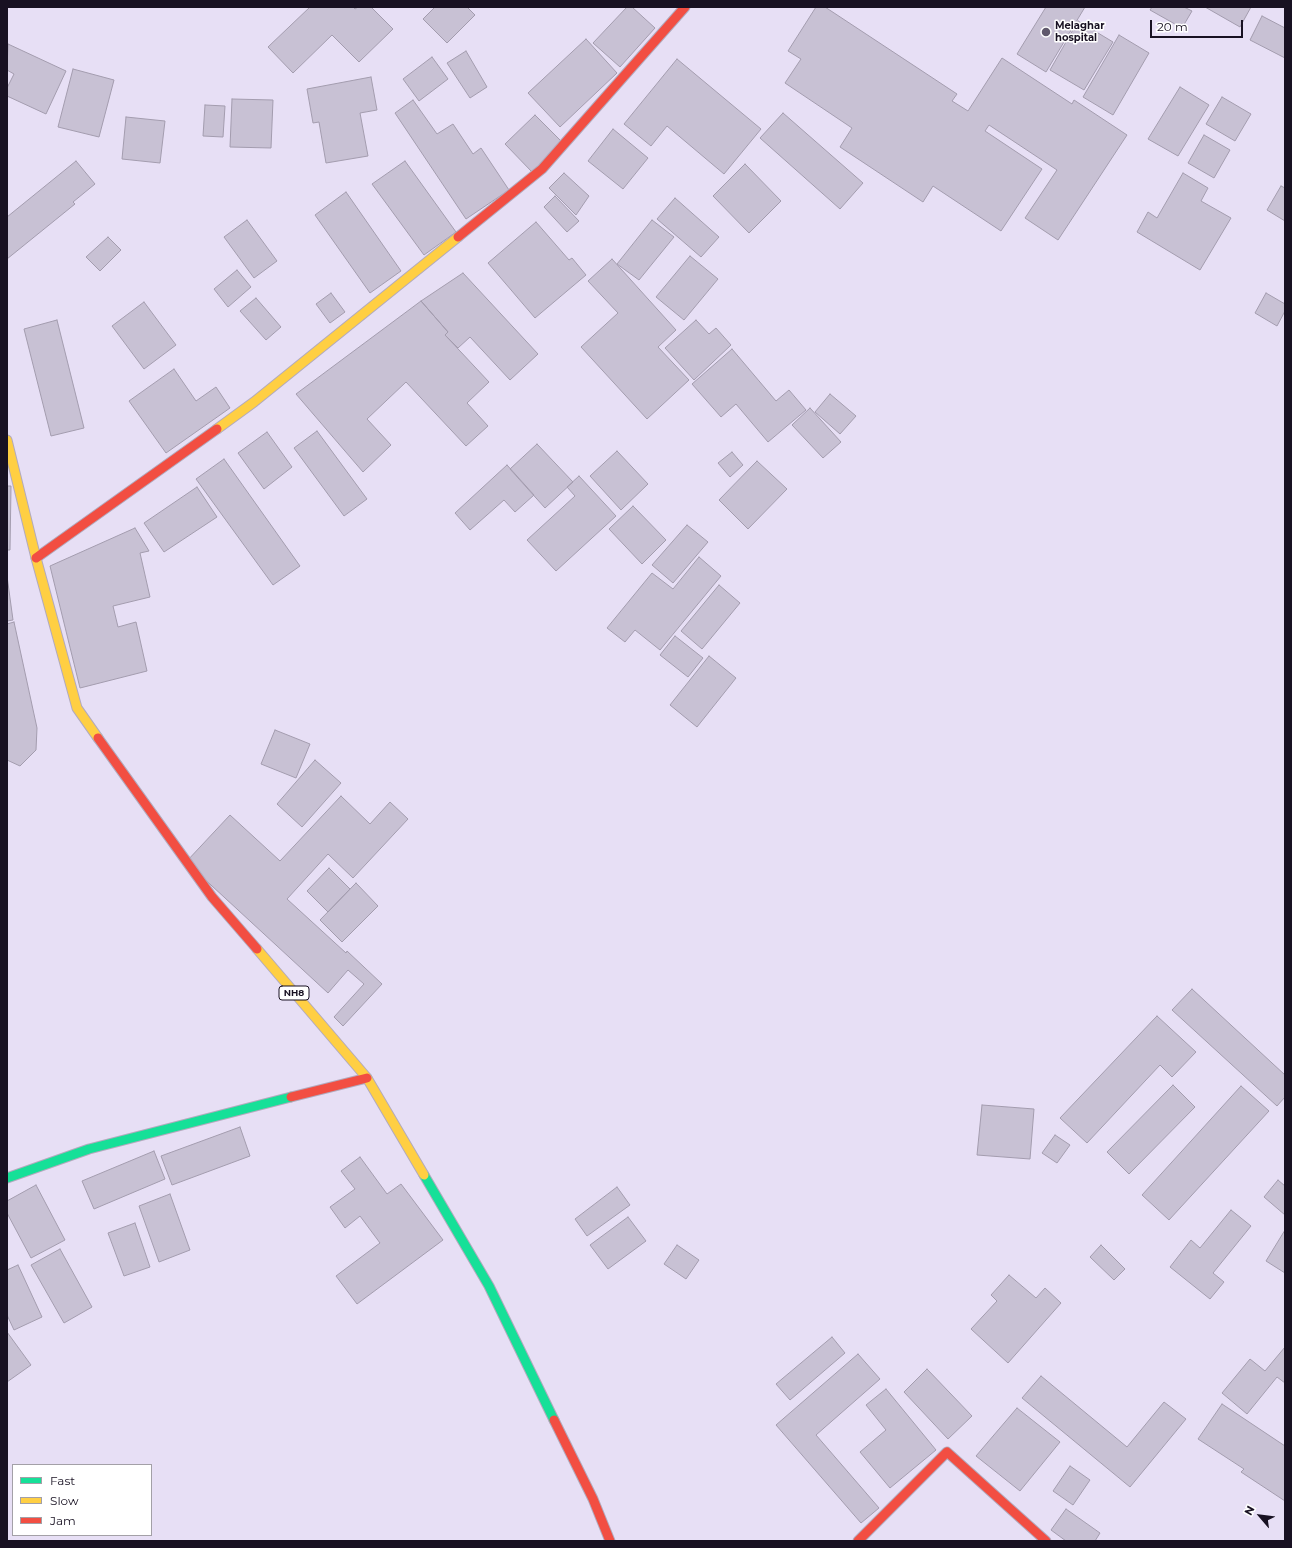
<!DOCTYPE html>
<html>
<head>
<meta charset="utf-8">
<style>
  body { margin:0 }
  #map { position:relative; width:1292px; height:1548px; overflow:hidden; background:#e7dff5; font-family:Montserrat,sans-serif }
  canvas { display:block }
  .frame { position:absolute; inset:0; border:8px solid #181122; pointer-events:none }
  .legend { position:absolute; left:12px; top:1464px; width:140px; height:72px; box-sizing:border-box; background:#fff; border:1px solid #a3a0a7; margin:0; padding:5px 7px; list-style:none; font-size:12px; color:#181122 }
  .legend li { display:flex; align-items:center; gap:8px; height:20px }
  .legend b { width:20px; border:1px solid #a3a0a7 }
  .north { position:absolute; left:1240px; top:1496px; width:40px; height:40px; -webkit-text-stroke:3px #fff; paint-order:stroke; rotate:298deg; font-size:11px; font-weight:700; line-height:16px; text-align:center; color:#181122 }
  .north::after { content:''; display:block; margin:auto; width:14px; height:18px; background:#181122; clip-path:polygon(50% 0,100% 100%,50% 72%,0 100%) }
  .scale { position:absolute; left:1150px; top:20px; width:93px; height:18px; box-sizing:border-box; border:2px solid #181122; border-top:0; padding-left:5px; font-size:12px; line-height:14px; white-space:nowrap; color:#181122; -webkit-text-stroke:3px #fff; paint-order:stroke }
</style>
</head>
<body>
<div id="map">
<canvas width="1292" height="1548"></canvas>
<div class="frame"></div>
<ul class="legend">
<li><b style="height:5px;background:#16e098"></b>Fast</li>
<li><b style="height:5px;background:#ffcf43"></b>Slow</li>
<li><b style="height:5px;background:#f24e42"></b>Jam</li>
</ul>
<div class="north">N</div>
<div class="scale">20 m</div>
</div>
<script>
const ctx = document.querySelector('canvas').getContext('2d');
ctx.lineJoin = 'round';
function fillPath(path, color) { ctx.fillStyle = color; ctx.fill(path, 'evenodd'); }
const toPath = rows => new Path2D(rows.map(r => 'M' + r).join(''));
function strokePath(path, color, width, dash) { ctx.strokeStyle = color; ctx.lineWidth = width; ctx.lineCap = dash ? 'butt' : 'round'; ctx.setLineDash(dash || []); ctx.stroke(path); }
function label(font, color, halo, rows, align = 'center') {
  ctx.font = font + ' Montserrat,sans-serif'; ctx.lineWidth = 3; ctx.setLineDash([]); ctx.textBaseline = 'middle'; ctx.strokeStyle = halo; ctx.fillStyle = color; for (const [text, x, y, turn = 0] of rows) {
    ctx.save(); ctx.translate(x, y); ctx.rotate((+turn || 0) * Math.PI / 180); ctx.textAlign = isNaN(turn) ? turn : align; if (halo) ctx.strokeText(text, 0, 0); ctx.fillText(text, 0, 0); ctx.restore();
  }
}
const building = toPath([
  [310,7,353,7,355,9,358,7,371,7,393,29,359,62,332,35,293,73,268,47,310,7],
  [435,7,467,7,475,15,447,43,423,19,435,7],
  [627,7,632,7,655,28,620,67,593,43,627,7],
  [816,7,825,7,957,94,952,101,968,111,1002,58,1072,104,1074,100,1127,135,1058,240,1025,218,1057,170,989,125,985,131,1042,169,1001,231,933,186,923,202,840,147,852,128,785,83,801,59,788,51,816,7],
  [1046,7,1085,7,1046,72,1017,54,1046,7],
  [1152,7,1184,7,1192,11,1182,28,1150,10,1152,7],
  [1205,7,1251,7,1240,27,1205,7],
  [1262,16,1285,28,1285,58,1250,40,1262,16],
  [1078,21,1113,42,1084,90,1050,70,1078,21],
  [1119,35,1149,53,1113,115,1083,97,1119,35],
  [586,39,617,73,560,127,528,93,586,39],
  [8,44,66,71,46,114,7,96,7,88,14,74,7,70,8,44],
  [466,51,487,87,470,98,447,63,466,51],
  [432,57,448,79,419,101,403,79,432,57],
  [677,59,761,129,724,174,667,126,651,146,624,124,677,59],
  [73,69,114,80,99,137,58,127,73,69],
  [371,77,377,110,360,113,368,156,326,163,319,122,313,123,307,89,371,77],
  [1180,87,1209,105,1178,156,1148,139,1180,87],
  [1222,97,1251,114,1235,141,1206,124,1222,97],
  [232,99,273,100,271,148,230,147,232,99],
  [413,100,437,134,453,124,473,154,481,148,509,190,466,219,395,113,413,100],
  [205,105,225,106,223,137,203,136,205,105],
  [783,113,863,183,840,209,760,138,783,113],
  [535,115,562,142,532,172,505,144,535,115],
  [126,117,165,121,160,163,122,159,126,117],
  [613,129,648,158,623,189,588,161,613,129],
  [1204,135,1230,150,1214,178,1188,163,1204,135],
  [76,161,95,184,73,202,75,204,7,259,7,217,76,161],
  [405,161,456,232,424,255,372,184,405,161],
  [745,164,781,201,749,233,713,196,745,164],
  [564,173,589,196,576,215,549,188,564,173],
  [1183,173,1208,188,1201,201,1231,218,1200,270,1137,232,1148,212,1157,218,1183,173],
  [1281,186,1285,188,1285,221,1267,210,1281,186],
  [346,192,401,271,370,293,315,215,346,192],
  [555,196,579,221,567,232,544,207,555,196],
  [675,198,719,237,701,257,657,219,675,198],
  [247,220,277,261,254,278,224,237,247,220],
  [652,220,674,237,639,280,617,264,652,220],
  [536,222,569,260,572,258,586,275,535,318,488,263,536,222],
  [108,237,121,250,100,271,86,257,108,237],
  [690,256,718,279,684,320,656,297,690,256],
  [612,259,676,330,658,347,689,380,647,419,581,347,618,313,588,281,612,259],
  [237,270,251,287,228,307,214,289,237,270],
  [463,273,538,354,510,380,470,337,458,348,445,335,448,332,421,301,463,273],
  [331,293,345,312,330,323,316,304,331,293],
  [1266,293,1285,304,1285,311,1277,326,1255,313,1266,293],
  [256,298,281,327,266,340,240,311,256,298],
  [421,301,448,332,445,335,489,382,467,403,488,426,466,446,406,382,367,419,391,445,363,472,296,394,421,301],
  [144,302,176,345,144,369,112,326,144,302],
  [57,320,84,428,51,436,24,329,57,320],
  [696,320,709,334,716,328,731,345,694,380,665,348,696,320],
  [732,349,776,401,789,390,806,410,768,442,736,404,721,417,692,384,732,349],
  [174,369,196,401,216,387,230,408,166,453,129,401,174,369],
  [830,394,856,416,840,434,815,412,830,394],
  [810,408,841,442,823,458,792,425,810,408],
  [317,431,367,499,344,516,294,448,317,431],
  [267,432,292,467,264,489,238,453,267,432],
  [537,444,573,482,545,508,510,469,537,444],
  [617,451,648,484,621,510,590,476,617,451],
  [732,452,743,465,730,477,718,463,732,452],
  [224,459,300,566,273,585,196,479,224,459],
  [757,461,787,489,748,529,719,500,757,461],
  [507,465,534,495,515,512,504,500,470,530,455,513,507,465],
  [579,476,616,516,556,571,527,540,575,496,567,487,579,476],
  [7,486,11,486,10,550,7,550,7,486],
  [197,487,217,517,164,552,144,523,197,487],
  [633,506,666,540,642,564,609,529,633,506],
  [687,525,708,542,673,583,652,565,687,525],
  [135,528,149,551,140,553,150,597,113,606,118,627,136,622,147,671,80,688,50,566,135,528],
  [699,557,721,576,660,650,635,630,625,642,607,628,652,573,673,589,699,557],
  [7,576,13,620,7,621,7,576],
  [719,585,740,603,702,649,681,631,719,585],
  [14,622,37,728,36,750,20,766,7,760,7,624,14,622],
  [675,636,703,658,688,677,660,655,675,636],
  [709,656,736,678,697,727,670,705,709,656],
  [275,730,310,744,296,778,261,764,275,730],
  [315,760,341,783,302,827,277,804,315,760],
  [341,796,370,824,390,802,408,819,353,878,328,854,287,899,346,953,347,951,382,984,343,1026,334,1017,364,984,348,970,328,993,186,862,230,815,280,861,341,796],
  [329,868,350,889,328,912,307,891,329,868],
  [356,883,378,906,342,942,320,920,356,883],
  [1192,989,1285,1075,1285,1097,1277,1106,1172,1010,1192,989],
  [1157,1016,1196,1052,1172,1077,1160,1065,1087,1143,1060,1118,1157,1016],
  [1173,1085,1195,1107,1129,1174,1107,1152,1173,1085],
  [1241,1086,1269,1111,1169,1220,1142,1195,1241,1086],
  [982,1105,1034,1109,1030,1159,977,1155,982,1105],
  [240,1127,250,1156,172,1185,161,1156,240,1127],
  [1055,1135,1070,1145,1057,1163,1042,1153,1055,1135],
  [154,1151,165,1179,94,1209,82,1181,154,1151],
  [360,1157,387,1194,401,1184,443,1240,357,1304,336,1276,380,1243,360,1216,345,1228,330,1207,355,1189,341,1171,360,1157],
  [1278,1180,1285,1186,1285,1215,1264,1197,1278,1180],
  [36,1185,65,1240,31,1258,7,1213,7,1201,36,1185],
  [617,1187,630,1205,587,1236,575,1219,617,1187],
  [170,1194,190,1250,159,1262,139,1206,170,1194],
  [1231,1210,1251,1226,1213,1273,1224,1282,1210,1299,1170,1267,1191,1240,1200,1248,1231,1210],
  [628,1217,646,1241,608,1269,590,1245,628,1217],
  [135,1223,150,1267,124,1276,108,1233,135,1223],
  [1285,1230,1285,1273,1266,1261,1285,1230],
  [677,1245,699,1260,686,1279,664,1264,677,1245],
  [1101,1245,1125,1269,1114,1280,1090,1257,1101,1245],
  [60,1249,92,1307,64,1323,31,1265,60,1249],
  [18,1265,42,1317,14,1330,7,1315,7,1270,18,1265],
  [1009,1275,1036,1298,1045,1288,1061,1303,1008,1363,971,1329,997,1301,991,1295,1009,1275],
  [7,1332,31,1365,7,1382,7,1332],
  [832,1337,845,1353,790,1400,776,1384,832,1337],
  [1285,1347,1285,1383,1277,1377,1247,1414,1222,1393,1250,1359,1265,1371,1285,1347],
  [858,1354,880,1379,816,1435,879,1508,861,1523,776,1425,858,1354],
  [927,1369,972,1416,948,1439,904,1392,927,1369],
  [1041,1376,1127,1447,1164,1402,1186,1419,1130,1487,1022,1398,1041,1376],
  [886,1389,936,1450,890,1488,860,1452,886,1430,866,1405,886,1389],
  [1222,1404,1285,1446,1285,1501,1241,1472,1244,1469,1198,1439,1222,1404],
  [1017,1408,1060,1442,1020,1491,976,1456,1017,1408],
  [1070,1466,1090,1480,1073,1505,1053,1491,1070,1466],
  [1066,1509,1100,1533,1095,1541,1066,1541,1051,1530,1066,1509]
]);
fillPath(building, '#c8c1d4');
strokePath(building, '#a39cae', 1);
const fast = toPath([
  [424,1175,489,1286,554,1420],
  [7,1178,89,1149,291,1097]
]);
const slow = toPath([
  [217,429,254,402,458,237],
  [7,440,36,558,77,708,98,738],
  [257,949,367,1078,424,1175]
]);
const jam = toPath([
  [458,237,542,169,685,7],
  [36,558,217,429],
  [98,738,212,897,257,949],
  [291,1097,367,1078],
  [554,1420,593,1499,610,1541],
  [858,1541,947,1452,1046,1541]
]);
strokePath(fast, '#b2aabd', 11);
strokePath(slow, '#b2aabd', 11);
strokePath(jam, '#b2aabd', 11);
strokePath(fast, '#16e098', 9);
strokePath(slow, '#ffcf43', 9);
strokePath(jam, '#f24e42', 9);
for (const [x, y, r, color] of [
  [1046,32,5,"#60596c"]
]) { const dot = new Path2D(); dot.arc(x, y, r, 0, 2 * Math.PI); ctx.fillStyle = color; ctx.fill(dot); strokePath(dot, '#fff', 1.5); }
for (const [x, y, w] of [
  [294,993,30]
]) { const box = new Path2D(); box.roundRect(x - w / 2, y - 7, w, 14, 3); ctx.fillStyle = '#fff'; ctx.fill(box); strokePath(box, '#181122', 1); }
label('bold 9px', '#181122', null, [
  ["NH8",294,993]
]);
label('bold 10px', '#181122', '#fff', [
  ["Melaghar",1055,26],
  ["hospital",1055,38]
], 'left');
</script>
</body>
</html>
